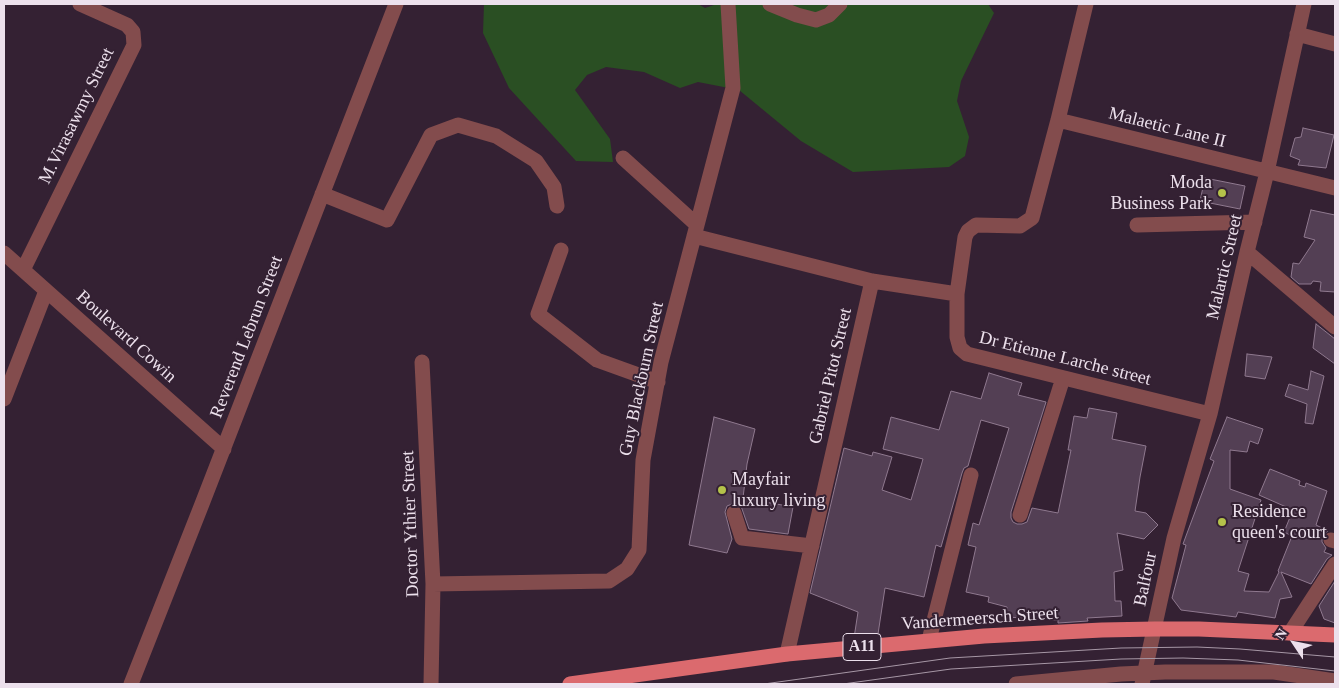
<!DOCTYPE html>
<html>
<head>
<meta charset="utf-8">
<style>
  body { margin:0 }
  #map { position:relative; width:1339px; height:688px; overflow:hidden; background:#342133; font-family:"Times New Roman",serif }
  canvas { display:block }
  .frame { position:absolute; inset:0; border:5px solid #ece0ec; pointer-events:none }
  .north { position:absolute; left:1269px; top:618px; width:50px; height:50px; -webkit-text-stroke:4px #342133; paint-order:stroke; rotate:304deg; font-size:14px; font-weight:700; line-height:20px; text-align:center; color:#ece0ec }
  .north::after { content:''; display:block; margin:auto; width:18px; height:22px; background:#ece0ec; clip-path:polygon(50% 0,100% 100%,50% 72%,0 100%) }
</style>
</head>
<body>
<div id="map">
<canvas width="1339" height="688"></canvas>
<div class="frame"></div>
<div class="north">N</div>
</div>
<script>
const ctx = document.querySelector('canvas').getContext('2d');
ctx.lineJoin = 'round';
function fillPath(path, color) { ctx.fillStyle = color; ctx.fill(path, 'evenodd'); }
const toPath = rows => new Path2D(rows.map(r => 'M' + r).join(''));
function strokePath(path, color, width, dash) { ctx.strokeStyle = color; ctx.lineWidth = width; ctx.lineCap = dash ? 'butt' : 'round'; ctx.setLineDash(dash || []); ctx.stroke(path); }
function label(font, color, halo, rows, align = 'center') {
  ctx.font = font + ' "Times New Roman",serif'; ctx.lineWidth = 4; ctx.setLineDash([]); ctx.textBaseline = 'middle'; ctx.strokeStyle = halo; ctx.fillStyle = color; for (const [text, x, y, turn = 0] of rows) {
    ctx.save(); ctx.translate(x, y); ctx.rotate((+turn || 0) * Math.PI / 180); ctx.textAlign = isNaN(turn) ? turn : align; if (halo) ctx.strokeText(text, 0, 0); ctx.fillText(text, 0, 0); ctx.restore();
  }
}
fillPath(toPath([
  [484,4,698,4,705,8,717,4,988,4,994,13,961,81,957,101,969,137,965,156,949,167,853,172,801,141,739,90,698,82,680,88,644,72,606,67,587,75,575,90,610,139,613,162,576,161,509,88,483,33]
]), '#2a4f23');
const building = toPath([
  [1303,128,1334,135,1326,168,1298,165,1300,160,1290,156,1295,138,1301,137,1303,128],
  [1205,178,1245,186,1240,209,1200,201,1205,178],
  [1311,210,1335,215,1335,292,1320,291,1321,282,1313,281,1311,284,1299,284,1291,277,1293,263,1299,264,1315,240,1304,237,1311,210],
  [1316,324,1335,339,1335,364,1313,348,1316,324],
  [1247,354,1272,357,1265,379,1245,376,1247,354],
  [1311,371,1324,376,1313,424,1305,423,1307,404,1285,396,1289,384,1308,390,1311,371],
  [989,373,1022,383,1018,395,1046,402,1011,512,1011,518,1013,522,1017,524,1022,524,1027,522,1032,508,1058,513,1071,450,1068,450,1074,416,1087,418,1089,408,1117,413,1112,439,1146,446,1140,477,1135,511,1146,513,1158,525,1144,539,1117,533,1123,570,1114,572,1115,601,1121,601,1122,616,1087,618,1088,621,1058,623,1058,620,1006,617,1007,607,988,602,989,597,966,592,976,547,968,545,973,523,979,525,1009,428,981,420,968,466,964,468,962,473,941,547,936,545,924,597,885,588,878,634,854,638,858,612,810,593,844,448,872,456,873,452,892,457,882,490,911,500,923,459,883,449,891,417,939,430,951,391,981,399,989,373],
  [714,417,755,429,747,464,743,498,793,507,788,534,749,529,741,506,736,504,732,504,727,506,725,512,732,539,727,553,689,545,714,417],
  [1227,417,1263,429,1258,444,1250,441,1247,452,1230,450,1230,489,1261,500,1238,571,1249,574,1244,591,1269,592,1279,572,1278,571,1292,536,1284,532,1293,510,1259,495,1270,469,1300,481,1299,485,1305,487,1306,483,1327,491,1316,525,1328,531,1324,534,1322,538,1322,542,1326,548,1324,552,1332,555,1327,559,1311,584,1281,572,1292,597,1280,599,1275,618,1238,612,1236,617,1181,610,1172,598,1186,545,1183,544,1214,461,1210,459,1227,417],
  [1335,581,1335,623,1324,619,1319,606,1335,581]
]);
fillPath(building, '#533f54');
strokePath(building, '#8f798f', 1);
strokePath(toPath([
  [770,4,797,15,816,20,829,15,840,4],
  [1086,4,1058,120,1032,218,1020,226,976,225,968,231,965,237,957,294,957,337,960,348,967,354,1210,414],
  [1297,34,1335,44],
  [1058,120,1335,188],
  [623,158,697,225],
  [322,194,387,220,431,135,458,125,496,136,536,161,554,187,557,206],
  [1137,225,1255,222],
  [694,236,872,281,957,294],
  [561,250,538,314,597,360,658,382],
  [1247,252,1335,327],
  [4,253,224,449],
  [23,270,134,45,133,32,127,25,80,4],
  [422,362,433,584,431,684],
  [4,399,46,291],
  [734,513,742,538,812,546],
  [1020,515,1063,378],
  [1331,540,1335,541],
  [433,584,609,581,627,569,639,550,643,460,661,362,733,88,728,4],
  [1290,633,1335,564],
  [929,640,971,475],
  [787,654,872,281],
  [131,684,202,504,396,4],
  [1016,684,1121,674,1165,672,1274,672,1335,681],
  [1142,684,1174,538,1210,414,1247,252,1267,172,1304,4]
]), '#834c4d', 15);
strokePath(toPath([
  [570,684,787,654,984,636,1102,630,1155,629,1199,629,1335,635]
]), '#db6a6e', 15);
strokePath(toPath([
  [764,684,950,658,1121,648,1197,647,1240,649,1335,657],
  [843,684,951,669,1121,659,1183,658,1238,660,1335,671]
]), '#a798a6', 1);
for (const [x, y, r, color] of [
  [1222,193,5,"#b4c24a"],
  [722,490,5,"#b4c24a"],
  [1222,522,5,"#b4c24a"]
]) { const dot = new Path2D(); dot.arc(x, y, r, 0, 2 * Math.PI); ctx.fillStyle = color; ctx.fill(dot); strokePath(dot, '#342133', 2); }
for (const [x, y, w] of [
  [862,647,38]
]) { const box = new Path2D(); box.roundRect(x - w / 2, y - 13.5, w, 27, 4); ctx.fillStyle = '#342133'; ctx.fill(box); strokePath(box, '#ece0ec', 1); }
label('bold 16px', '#ece0ec', null, [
  ["A11",862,647]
]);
label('18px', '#ece0ec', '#342133', [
  ["M.Virasawmy Street",77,116,-64],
  ["Malaetic Lane II",1167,128,14],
  ["Malartic Street",1225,267,-77],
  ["Boulevard Cowin",126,337,42],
  ["Reverend Lebrun Street",247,337,-69],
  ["Dr Etienne Larche street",1065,359,14],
  ["Gabriel Pitot Street",831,376,-77],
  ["Guy Blackburn Street",642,379,-78],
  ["Doctor Ythier Street",411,524,-92],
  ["Balfour",1146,579,-78],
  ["Vandermeersch Street",980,619,-4]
]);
label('18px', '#ece0ec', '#342133', [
  ["Moda",1212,183,"right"],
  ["Business Park",1212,204,"right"],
  ["Mayfair",732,480],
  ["luxury living",732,501],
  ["Residence",1232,512],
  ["queen's court",1232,533]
], 'left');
</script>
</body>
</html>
